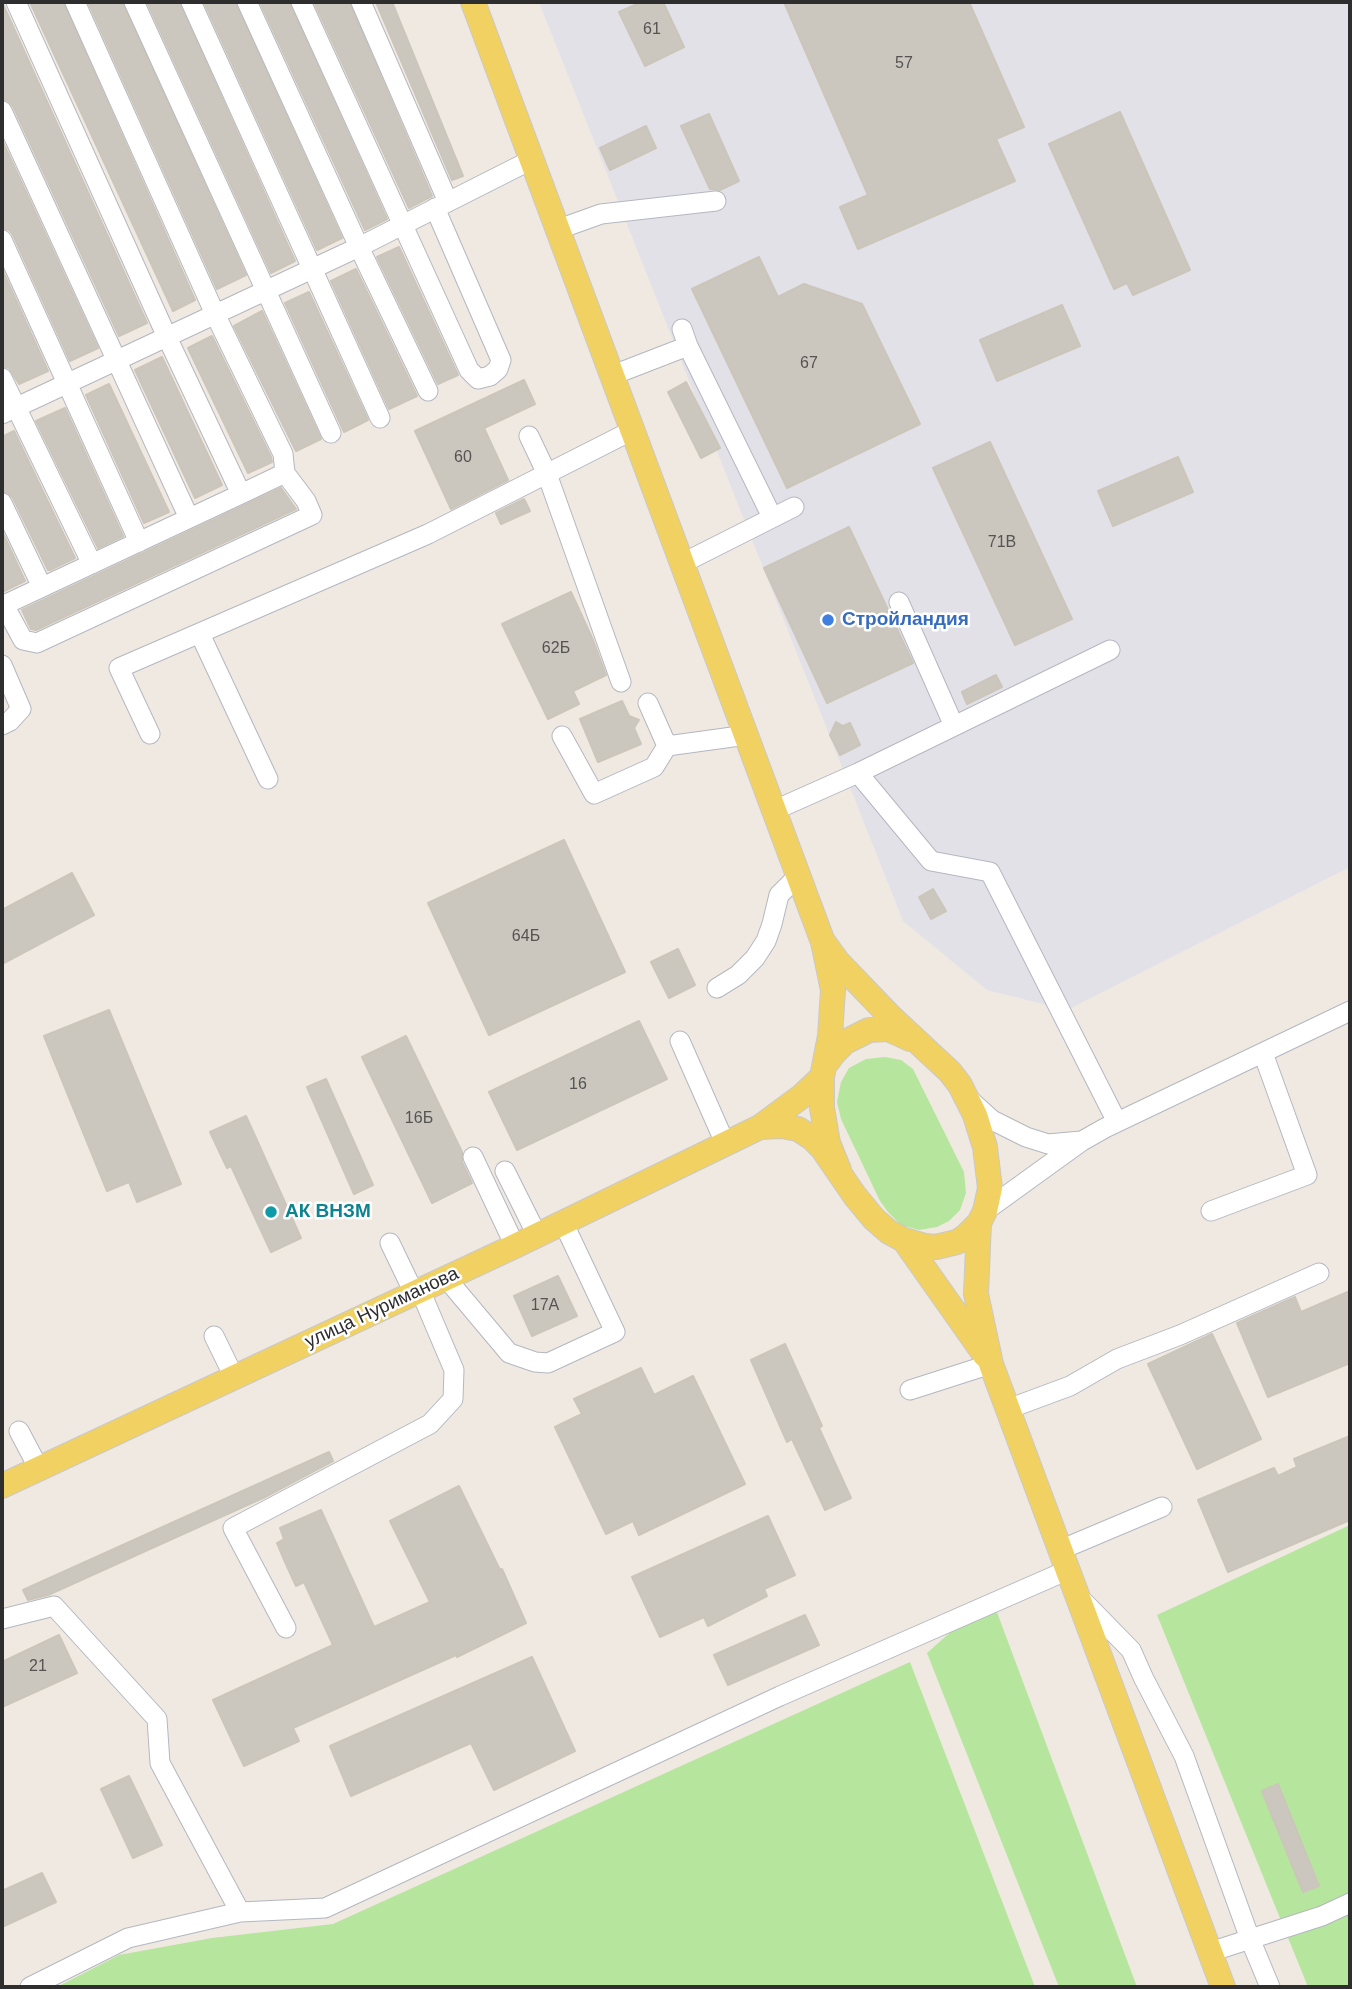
<!DOCTYPE html>
<html>
<head>
<meta charset="utf-8">
<style>
  body { margin:0 }
  #map { position:relative; width:1352px; height:1989px; overflow:hidden; background:#efe9e1; font-family:Arial,sans-serif }
  canvas { display:block }
  .frame { position:absolute; inset:0; border:4px solid #2e2e2e; pointer-events:none }
</style>
</head>
<body>
<div id="map">
<canvas width="1352" height="1989"></canvas>
<div class="frame"></div>
</div>
<script>
const ctx = document.querySelector('canvas').getContext('2d');
ctx.lineJoin = 'round';
function fillPath(path, color) { ctx.fillStyle = color; ctx.fill(path, 'evenodd'); }
const toPath = rows => new Path2D(rows.map(r => 'M' + r).join(''));
function strokePath(path, color, width, dash) { ctx.strokeStyle = color; ctx.lineWidth = width; ctx.lineCap = dash ? 'butt' : 'round'; ctx.setLineDash(dash || []); ctx.stroke(path); }
function label(font, color, halo, rows, align = 'center') {
  ctx.font = font + ' Arial,sans-serif'; ctx.lineWidth = 5; ctx.setLineDash([]); ctx.textBaseline = 'middle'; ctx.strokeStyle = halo; ctx.fillStyle = color; for (const [text, x, y, turn = 0] of rows) {
    ctx.save(); ctx.translate(x, y); ctx.rotate((+turn || 0) * Math.PI / 180); ctx.textAlign = isNaN(turn) ? turn : align; if (halo) ctx.strokeText(text, 0, 0); ctx.fillText(text, 0, 0); ctx.restore();
  }
}
fillPath(toPath([
  [539,2,1350,2,1350,867,1067,1010,987,990,903,921]
]), '#e3e1e8');
fillPath(toPath([
  [885,1057,901,1060,913,1069,964,1172,966,1193,960,1210,949,1221,937,1227,919,1230,901,1225,888,1212,880,1201,841,1119,837,1102,841,1082,849,1068,866,1059],
  [1350,1525,1350,1987,1308,1987,1157,1615],
  [995,1607,1137,1987,1059,1987,927,1653,954,1629],
  [910,1662,1035,1987,57,1987,119,1955,212,1938,333,1924]
]), '#b6e59e');
const building = toPath([
  [2,2,147,323,119,336,13,106,8,101,2,99,2,2],
  [30,2,63,2,195,300,173,311,30,2],
  [88,2,122,2,246,275,217,289,88,2],
  [147,2,179,2,295,261,271,273,147,2],
  [204,2,235,2,342,238,317,250,204,2],
  [260,2,289,2,387,219,365,230,260,2],
  [314,2,349,2,432,196,409,208,314,2],
  [376,2,392,2,463,176,452,180,376,2],
  [642,2,663,2,684,47,645,66,619,12,642,2],
  [784,2,969,2,1024,127,996,139,1015,181,858,249,840,207,868,195,784,2],
  [1120,112,1190,270,1133,295,1127,283,1114,289,1049,144,1120,112],
  [709,114,739,181,720,190,710,189,681,126,709,114],
  [646,126,656,148,610,170,600,148,646,126],
  [2,140,98,348,70,361,13,235,9,230,2,228,2,140],
  [399,247,458,375,438,384,377,257,399,247],
  [759,257,778,297,804,284,862,304,920,424,787,488,692,289,759,257],
  [2,269,48,371,19,384,9,368,2,366,2,269],
  [356,269,417,396,389,409,331,281,356,269],
  [309,292,368,420,344,432,285,303,309,292],
  [1062,305,1080,346,997,381,980,340,1062,305],
  [262,311,321,439,296,451,234,326,262,311],
  [212,336,271,457,272,462,248,473,188,348,212,336],
  [162,357,222,485,195,498,135,370,162,357],
  [524,380,535,404,484,428,508,480,451,509,415,431,524,380],
  [686,382,720,448,701,458,668,392,686,382],
  [109,384,169,512,144,523,86,395,109,384],
  [65,408,123,536,98,548,36,421,65,408],
  [14,431,75,558,50,570,48,570,13,498,8,493,2,491,2,437,14,431],
  [990,442,1072,619,1015,645,933,468,990,442],
  [1178,457,1193,492,1113,526,1098,491,1178,457],
  [281,488,296,509,36,630,31,629,22,610,281,488],
  [524,499,530,511,501,524,496,513,524,499],
  [849,527,913,663,827,703,764,568,849,527],
  [2,531,25,581,2,592,2,531],
  [571,592,593,640,606,675,573,691,579,704,548,719,502,624,571,592],
  [996,675,1002,687,967,704,962,692,996,675],
  [622,701,629,716,639,720,634,728,641,744,598,762,580,719,622,701],
  [836,722,843,726,850,723,860,745,840,755,830,735,836,722],
  [564,840,625,972,489,1035,428,903,564,840],
  [72,873,94,915,2,964,2,910,72,873],
  [933,889,946,911,931,919,919,897,933,889],
  [678,949,695,985,669,998,651,962,678,949],
  [109,1010,181,1184,137,1202,129,1182,107,1191,44,1036,109,1010],
  [639,1021,667,1079,517,1150,489,1092,639,1021],
  [406,1036,462,1152,462,1162,472,1183,432,1203,362,1057,406,1036],
  [326,1079,373,1185,354,1194,307,1087,326,1079],
  [246,1116,301,1238,271,1252,231,1166,227,1168,210,1132,246,1116],
  [558,1276,577,1316,532,1336,514,1296,558,1276],
  [1350,1291,1350,1363,1268,1397,1237,1323,1295,1297,1301,1312,1350,1291],
  [1212,1334,1261,1439,1197,1469,1148,1364,1212,1334],
  [785,1344,822,1426,819,1428,851,1498,825,1510,792,1439,787,1442,751,1360,785,1344],
  [641,1368,654,1395,693,1376,745,1484,639,1535,633,1521,606,1534,555,1427,582,1414,574,1399,641,1368],
  [1350,1436,1350,1520,1228,1572,1198,1500,1274,1468,1278,1476,1297,1467,1294,1459,1350,1436],
  [329,1452,333,1461,265,1497,48,1595,28,1600,23,1590,329,1452],
  [459,1486,500,1570,502,1569,526,1623,457,1657,456,1655,293,1728,299,1741,244,1766,213,1700,333,1645,304,1582,296,1586,285,1562,277,1543,284,1539,280,1528,321,1510,374,1627,430,1602,390,1521,459,1486],
  [768,1516,795,1575,764,1589,767,1596,708,1626,704,1617,660,1637,632,1577,768,1516],
  [805,1615,819,1645,728,1685,714,1655,805,1615],
  [59,1635,77,1673,2,1707,2,1662,59,1635],
  [532,1657,575,1751,494,1790,471,1743,351,1796,330,1746,532,1657],
  [129,1776,162,1845,133,1858,101,1789,129,1776],
  [1278,1784,1319,1886,1303,1892,1262,1791,1278,1784],
  [42,1873,56,1902,2,1927,2,1891,42,1873]
]);
fillPath(building, '#cbc7bf');
strokePath(building, '#cbc5ba', 2);
const minor = toPath([
  [75,2,215,314,283,454,285,473,241,494],
  [134,2,331,433],
  [191,2,380,418],
  [247,2,359,247,428,391],
  [301,2,469,370,478,379,490,376,498,369,501,360,435,208],
  [361,2,448,202],
  [2,111,189,518],
  [559,229,601,214,716,201],
  [2,240,139,542],
  [682,329,688,346,772,517],
  [613,375,688,346],
  [2,378,92,564],
  [2,414,359,247,533,159],
  [529,436,547,474,621,682],
  [2,503,42,587],
  [683,563,794,507],
  [899,602,954,726],
  [4,605,23,640,37,643,312,515,306,501,285,473],
  [2,606,241,494,167,337,16,2],
  [200,634,268,779],
  [2,665,21,709,10,721,2,725],
  [648,703,667,746],
  [150,734,119,668,428,534,633,430],
  [562,736,594,794,654,767,667,746,747,735],
  [858,773,931,861,990,872,1117,1122],
  [775,810,858,773,1110,650],
  [717,988,738,975,755,958,766,941,772,924,779,895,799,875],
  [680,1041,725,1143],
  [970,1100,992,1120,1026,1137,1048,1144,1081,1141],
  [473,1157,515,1246],
  [505,1171,537,1235],
  [985,1211,1082,1141,1105,1128,1350,1011],
  [1211,1211,1307,1175,1263,1053],
  [390,1243,414,1293],
  [446,1278,509,1353,535,1362,548,1363,615,1332,563,1222],
  [214,1336,234,1377],
  [910,1390,991,1364],
  [1008,1409,1070,1386,1117,1359,1180,1335,1319,1273],
  [19,1431,39,1469],
  [1060,1550,1162,1507],
  [1079,1597,1131,1650,1144,1679,1184,1756,1250,1939,1270,1987],
  [2,1619,54,1606,157,1719,160,1763,240,1912],
  [286,1628,233,1528,430,1424,453,1399,454,1370,420,1290],
  [1210,1952,1322,1916,1350,1903],
  [30,1987,128,1938,240,1912,325,1908,780,1696,1068,1570]
]);
const major = toPath([
  [473,2,823,942,833,990,830,1036,822,1077,822,1108,828,1143,839,1170],
  [825,1065,834,1053,845,1042,869,1030,888,1029,910,1039],
  [760,1127,782,1126,798,1129,812,1138,822,1148,855,1196,874,1219,889,1232,904,1240,925,1246,936,1247,957,1242,966,1236,979,1223,985,1211,990,1188,985,1147,975,1115,960,1085,950,1072,891,1017,838,962,825,944],
  [979,1223,976,1294,991,1364,1223,1987],
  [904,1240,985,1355],
  [2,1486,515,1246,760,1127,802,1096,822,1077]
]);
strokePath(minor, '#b4b7c1', 21);
strokePath(major, '#c9c9c9', 26);
strokePath(minor, '#fff', 19);
strokePath(major, '#f2d163', 24);
for (const [x, y, r, color] of [
  [828,620,7,"#3f7fe0"],
  [271,1212,7,"#0f9aa8"]
]) { const dot = new Path2D(); dot.arc(x, y, r, 0, 2 * Math.PI); ctx.fillStyle = color; ctx.fill(dot); strokePath(dot, '#fff', 2.5); }
label('16px', '#555452', null, [
  ["61",652,30],
  ["57",904,64],
  ["67",809,364],
  ["60",463,458],
  ["71В",1002,543],
  ["62Б",556,649],
  ["64Б",526,937],
  ["16",578,1085],
  ["16Б",419,1119],
  ["17А",545,1306],
  ["21",38,1667]
]);
label('bold 19px', '#366cbe', '#fff', [
  ["Стройландия",842,620]
], 'left');
label('bold 19px', '#0d838f', '#fff', [
  ["АК ВНЗМ",285,1212]
], 'left');
label('19px', '#2e2e2e', '#fff', [
  ["улица Нуриманова",382,1308,-25]
]);
</script>
</body>
</html>
